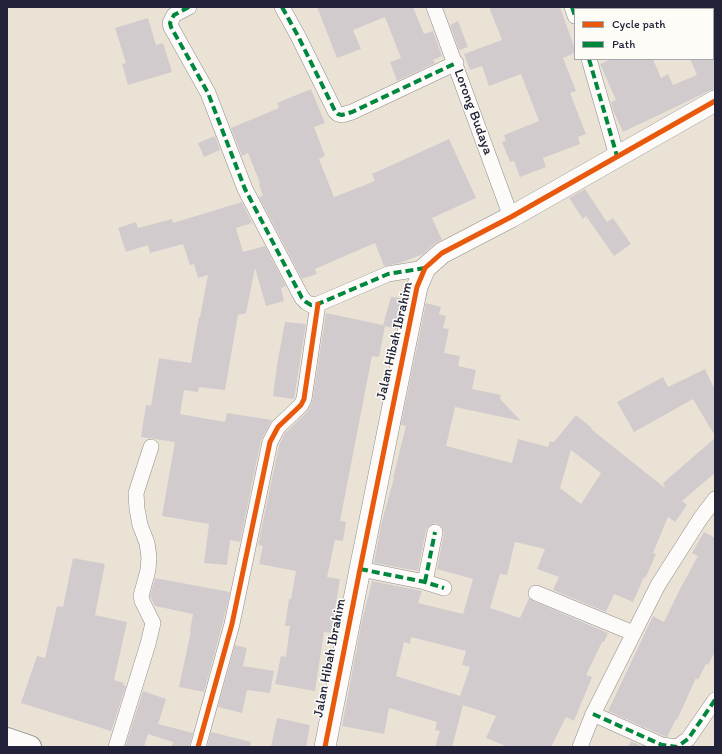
<!DOCTYPE html>
<html>
<head>
<meta charset="utf-8">
<style>
  body { margin:0 }
  #map { position:relative; width:722px; height:754px; overflow:hidden; background:#eae3d5; font-family:Itim,sans-serif }
  canvas { display:block }
  .frame { position:absolute; inset:0; border:8px solid #22223b; pointer-events:none }
  .legend { position:absolute; left:574px; top:8px; width:140px; height:52px; box-sizing:border-box; background:#fdfcf7; border:1px solid #a5a5ac; margin:0; padding:5px 7px; list-style:none; font-size:12px; color:#22223b }
  .legend li { display:flex; align-items:center; gap:8px; height:20px }
  .legend b { width:20px; border:1px solid #a5a5ac }
</style>
</head>
<body>
<div id="map">
<canvas width="722" height="754"></canvas>
<div class="frame"></div>
<ul class="legend">
<li><b style="height:5px;background:#e8590c"></b>Cycle path</li>
<li><b style="height:5px;background:#00873e"></b>Path</li>
</ul>
</div>
<script>
const ctx = document.querySelector('canvas').getContext('2d');
ctx.lineJoin = 'round';
function fillPath(path, color) { ctx.fillStyle = color; ctx.fill(path, 'evenodd'); }
const toPath = rows => new Path2D(rows.map(r => 'M' + r).join(''));
function strokePath(path, color, width, dash) { ctx.strokeStyle = color; ctx.lineWidth = width; ctx.lineCap = dash ? 'butt' : 'round'; ctx.setLineDash(dash || []); ctx.stroke(path); }
function label(font, color, halo, rows, align = 'center') {
  ctx.font = font + ' Itim,sans-serif'; ctx.lineWidth = 3; ctx.setLineDash([]); ctx.textBaseline = 'middle'; ctx.strokeStyle = halo; ctx.fillStyle = color; for (const [text, x, y, turn = 0] of rows) {
    ctx.save(); ctx.translate(x, y); ctx.rotate((+turn || 0) * Math.PI / 180); ctx.textAlign = isNaN(turn) ? turn : align; if (halo) ctx.strokeText(text, 0, 0); ctx.fillText(text, 0, 0); ctx.restore();
  }
}
fillPath(toPath([
  [317,7,413,7,424,34,433,31,442,56,433,60,435,63,397,81,390,62,401,58,385,17,353,30,361,49,337,58],
  [489,7,560,7,575,49,575,53,563,58,576,91,570,93,586,134,578,137,580,144,543,158,546,167,520,177,514,161,510,162,502,142,506,141,504,135,539,121,521,74,489,86,482,66,470,70,464,54,502,40],
  [148,18,156,45,163,43,172,72,128,85,122,64,126,63,115,28],
  [458,21,468,47,459,50,450,25],
  [611,59,653,59,661,78,668,74,673,85,697,75,690,59,715,59,715,89,709,91,623,132,613,110,611,102,616,100,600,64],
  [311,89,325,123,314,127,325,156,319,159,334,197,375,181,372,174,449,139,476,198,432,218,442,240,434,244,423,254,400,263,384,266,375,243,315,269,317,274,302,279,259,197,263,196,259,184,260,183,248,153,242,156,231,128,279,108,277,103],
  [215,136,220,150,204,157,198,143],
  [585,189,607,222,613,218,631,244,614,256,586,216,583,219,569,198],
  [242,202,252,223,236,228,243,252,265,246,286,286,281,288,284,301,266,306,255,268,246,313,238,315,225,390,199,387,198,392,184,390,180,414,225,422,227,413,272,420,261,440,240,542,230,540,227,565,204,563,209,524,162,516,175,442,141,437,146,405,151,406,159,358,191,363,199,317,200,317,208,275,198,278,194,264,190,265,183,244,150,253,148,245,126,252,118,228,136,222,138,228,172,219,173,223],
  [391,297,402,298,396,329,385,326,379,357,372,356,340,521,346,522,343,541,335,540,327,577,340,579,331,633,324,632,315,691,275,684,281,656,286,657,290,626,285,626,289,599,291,599,296,571,259,564,263,546,258,545,279,445,285,433,307,412,312,403,326,313,383,325],
  [426,303,441,307,439,314,446,316,443,328,449,329,444,353,460,356,458,366,476,370,472,389,501,395,500,399,521,421,455,407,446,446,512,463,518,439,548,447,550,441,554,442,576,415,592,428,591,429,665,488,663,483,715,438,715,473,682,501,687,505,675,522,668,517,653,553,656,554,646,577,644,577,633,602,614,594,606,612,553,590,559,577,537,569,545,549,515,542,507,575,500,574,490,608,520,618,529,598,533,601,608,633,604,642,602,642,586,675,592,677,574,721,566,717,551,747,508,747,486,738,496,716,463,705,452,747,435,747,440,731,435,730,437,722,389,708,384,734,342,726,361,625,372,581,422,591,418,603,463,614,473,579,437,569,444,533,443,529,441,526,436,523,432,524,429,526,426,530,418,571,374,563,381,525,394,478,393,478,406,426,401,425],
  [571,450,601,473,581,504,560,488],
  [411,637,466,651,462,665,470,667,460,696,396,676,404,642,410,644],
  [285,322,306,324,294,399,273,396,277,365],
  [705,369,715,390,715,436,693,399,634,432,617,402,663,377,668,387],
  [704,532,715,538,715,652,708,665,706,664,698,680,696,678,677,720,676,719,667,737,664,736,608,711,653,616,664,622,680,589,698,556,692,553],
  [73,558,105,564,95,615,127,622,114,680,124,683,123,685,126,686,111,731,21,703,37,656,45,658,57,606,63,607],
  [155,578,230,592,223,622,204,692,179,687,191,631,190,631,193,614,155,606,150,596],
  [235,645,247,648,243,666,274,671,270,693,247,690,242,713,218,707],
  [143,691,166,699,158,724,193,733,189,747,172,747,173,742,148,734,144,747,125,747],
  [277,718,310,725,306,747,271,747],
  [211,732,251,742,250,747,207,747],
  [631,741,644,747,628,747]
]), '#d2cbcd');
const street = toPath([
  [189,7,174,15,170,23,171,27,208,93,245,189,302,298,306,302,311,305,318,304,388,274,425,268],
  [282,7,298,36,335,111,338,114,342,115,352,112,456,63],
  [434,7,511,217],
  [572,7,575,16],
  [589,59,617,156],
  [360,569,425,582,444,588],
  [425,582,435,532],
  [536,593,633,633],
  [593,714,662,745,677,747,688,739,715,700],
  [116,747,148,644,153,623,142,601,141,596,148,570,149,557,147,543,140,525,137,509,136,493,151,447],
  [198,747,232,624,270,442,278,427,301,405,304,399,318,304],
  [580,747,593,714,658,585,700,519,715,499]
]);
const secondary = toPath([
  [325,747,360,569,417,287,425,268,442,253,511,217,715,101]
]);
const primary = toPath([
  [7,739,30,747]
]);
strokePath(street, '#908c89', 16);
strokePath(secondary, '#908c89', 22);
strokePath(primary, '#908c89', 24);
strokePath(street, '#fcfbf9', 15);
strokePath(secondary, '#fcfbf9', 21);
strokePath(primary, '#fcfbf9', 22);
strokePath(toPath([
  [189,7,174,15,170,23,171,27,208,93,245,189,302,298,306,302,311,305,318,304,388,274,425,268],
  [282,7,298,36,335,111,338,114,342,115,352,112,456,63],
  [572,7,575,16],
  [589,59,617,156],
  [360,569,425,582,444,588],
  [425,582,435,532],
  [593,714,662,745,677,747,688,739,715,700]
]), '#00873e', 4, [8, 4]);
strokePath(toPath([
  [198,747,232,624,270,442,278,427,301,405,304,399,318,304],
  [325,747,360,569,417,287,425,268,442,253,511,217,715,101]
]), '#e8590c', 5);
label('14px', '#22223b', '#fdfcf7', [
  ["Lorong Budaya",473,112,70],
  ["Jalan Hibah Ibrahim",395,341,-77],
  ["Jalan Hibah Ibrahim",330,658,-79]
]);
</script>
</body>
</html>
